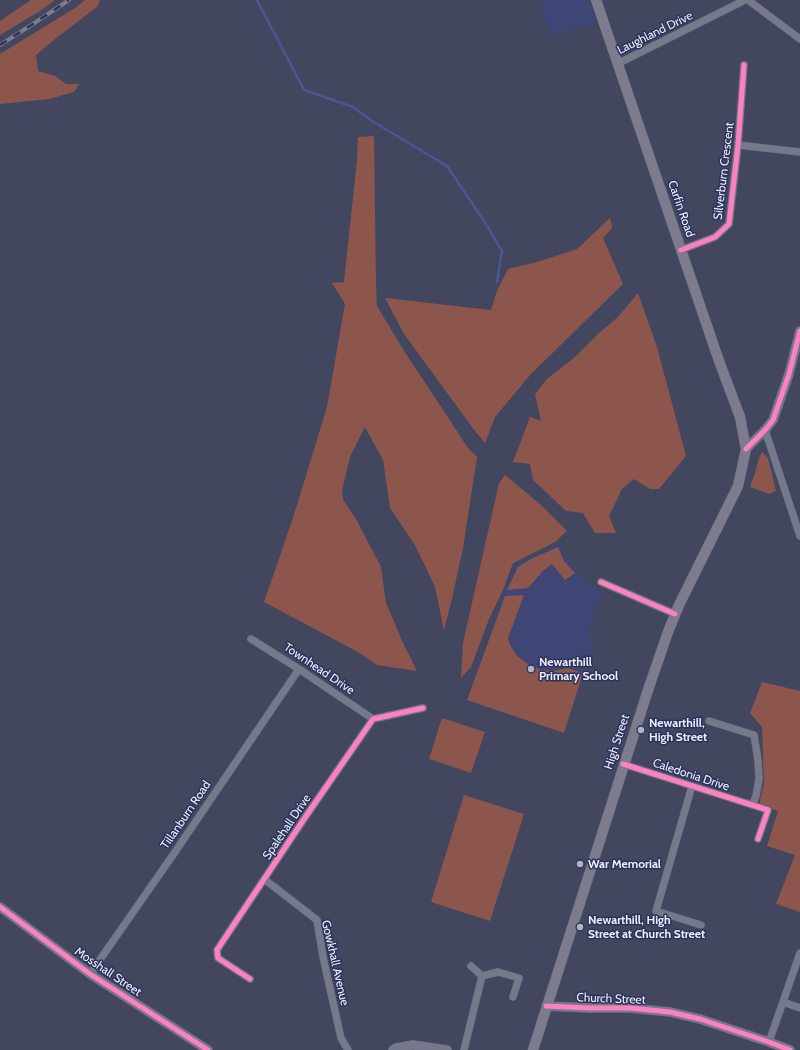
<!DOCTYPE html>
<html>
<head>
<meta charset="utf-8">
<style>
  body { margin:0 }
  canvas { display:block; background:#42465e }
</style>
</head>
<body>
<canvas width="800" height="1050"></canvas>
<script>
const ctx = document.querySelector('canvas').getContext('2d');
ctx.lineJoin = 'round';
function fillPath(path, color) { ctx.fillStyle = color; ctx.fill(path, 'evenodd'); }
const toPath = rows => new Path2D(rows.map(r => 'M' + r).join(''));
function strokePath(path, color, width, dash) { ctx.strokeStyle = color; ctx.lineWidth = width; ctx.lineCap = dash ? 'butt' : 'round'; ctx.setLineDash(dash || []); ctx.stroke(path); }
function label(font, color, halo, rows, align = 'center') {
  ctx.font = font + ' Cabin,sans-serif'; ctx.lineWidth = 3; ctx.setLineDash([]); ctx.textBaseline = 'middle'; ctx.strokeStyle = halo; ctx.fillStyle = color; for (const [text, x, y, turn = 0] of rows) {
    ctx.save(); ctx.translate(x, y); ctx.rotate((+turn || 0) * Math.PI / 180); ctx.textAlign = isNaN(turn) ? turn : align; if (halo) ctx.strokeText(text, 0, 0); ctx.fillText(text, 0, 0); ctx.restore();
  }
}
fillPath(toPath([
  [541,0,588,0,597,22,552,36,544,15],
  [558,545,578,575,601,593,587,634,595,637,564,733,466,701,515,565]
]), '#3f4675');
fillPath(toPath([
  [31,0,55,0,40,11,0,35,0,21],
  [85,0,100,0,98,6,50,43,36,55,38,71,55,76,66,84,79,84,74,92,49,99,0,104,0,54,75,8],
  [374,136,376,286,377,306,404,351,449,419,468,448,477,457,463,548,451,603,444,630,435,587,415,545,390,508,383,460,365,427,350,457,342,491,343,500,356,519,381,567,386,603,403,643,417,671,377,665,358,652,264,602,293,518,327,407,345,304,332,283,344,282,357,160,358,137],
  [610,218,612,228,603,238,623,284,531,374,495,417,485,443,475,431,404,334,385,298,491,310,497,291,508,269,537,262,577,249],
  [638,293,657,347,686,456,659,489,650,489,634,479,622,489,609,516,616,533,595,533,583,513,566,511,533,480,530,464,513,462,530,417,541,421,535,394,547,379,575,357,599,333,618,317],
  [762,452,768,458,776,491,769,494,750,487,755,473,759,458],
  [505,475,540,504,567,531,555,542,513,563,503,590,489,619,471,667,461,678,463,643,499,483],
  [558,547,564,561,575,573,565,580,552,564,543,571,528,588,507,590,518,567,531,559],
  [524,595,508,638,510,645,517,656,528,664,541,670,553,671,568,668,583,673,564,733,467,700,505,596],
  [762,682,800,691,800,912,776,904,795,855,767,846,778,811,759,805,764,783,762,727,750,713],
  [442,718,485,732,471,773,429,759],
  [464,795,524,814,490,921,431,902]
]), '#8c564d');
strokePath(toPath([
  [257,0,304,90,353,107,372,121,447,166,484,221,502,251,497,282]
]), '#4c5693', 2.5);
const minor = toPath([
  [748,0,800,39],
  [617,64,745,0],
  [738,145,800,152],
  [681,250,715,237,729,224,738,145,744,65],
  [765,430,800,536],
  [601,582,675,614],
  [251,639,299,669,373,719],
  [709,721,754,735,758,760,759,779,756,796,752,805],
  [623,764,768,810,758,839],
  [692,786,656,911,701,925],
  [264,879,317,920,323,957,341,1038,348,1050],
  [471,966,482,976],
  [90,974,175,852,299,669],
  [250,979,218,958,217,950,304,819,373,719,423,708],
  [783,1002,800,1008],
  [769,1042,800,953],
  [464,1050,482,976,498,972,519,978,513,997]
]);
const tertiary = toPath([
  [746,449,765,430,773,420,789,374,800,331],
  [0,907,90,974,208,1050],
  [546,1006,589,1008,630,1008,670,1012,700,1019,769,1042,790,1050],
  [393,1050,396,1048,413,1045,447,1050]
]);
const secondary = toPath([
  [533,1050,648,690,668,632,679,605,738,486,746,449,740,417,719,361,596,0]
]);
strokePath(minor, '#5e6172', 8);
strokePath(tertiary, '#5e6172', 10);
strokePath(secondary, '#5e6172', 11);
strokePath(minor, '#76798b', 7);
strokePath(tertiary, '#76798b', 9);
strokePath(secondary, '#7c7c8e', 10);
const rail = toPath([
  [0,45,36,22,69,0]
]);
strokePath(rail, '#7b7d8f', 4);
strokePath(rail, '#2d335e', 2.5, [8]);
strokePath(toPath([
  [681,250,715,237,729,224,738,145,744,65],
  [746,449,765,430,773,420,789,374,800,331],
  [601,582,675,614],
  [623,764,768,810,758,839],
  [0,907,90,974,208,1050],
  [250,979,218,958,217,950,304,819,373,719,423,708],
  [546,1006,589,1008,630,1008,670,1012,700,1019,769,1042,790,1050]
]), '#ff80c0', 5);
for (const [x, y, r, color] of [
  [531,669,4,"#b1b4c3"],
  [641,730,4,"#b1b4c3"],
  [580,864,4,"#b1b4c3"],
  [580,927,4,"#b1b4c3"]
]) { const dot = new Path2D(); dot.arc(x, y, r, 0, 2 * Math.PI); ctx.fillStyle = color; ctx.fill(dot); strokePath(dot, '#2d335e', 1.5); }
label('12px', '#edeffa', '#2d335e', [
  ["Laughland Drive",655,33,-26],
  ["Silverburn Crescent",724,171,-83],
  ["Carfin Road",681,209,71],
  ["Townhead Drive",319,669,34],
  ["High Street",617,742,-72],
  ["Caledonia Drive",691,775,18],
  ["Tillanburn Road",186,815,-56],
  ["Spalehall Drive",287,827,-56],
  ["Gowkhall Avenue",335,963,77],
  ["Mosshall Street",108,972,34],
  ["Church Street",611,999,2]
]);
label('bold 12px', '#edeffa', '#2d335e', [
  ["Newarthill",539,662],
  ["Primary School",539,676],
  ["Newarthill,",649,723],
  ["High Street",649,737],
  ["War Memorial",588,864],
  ["Newarthill, High",588,920],
  ["Street at Church Street",588,934]
], 'left');
</script>
</body>
</html>
